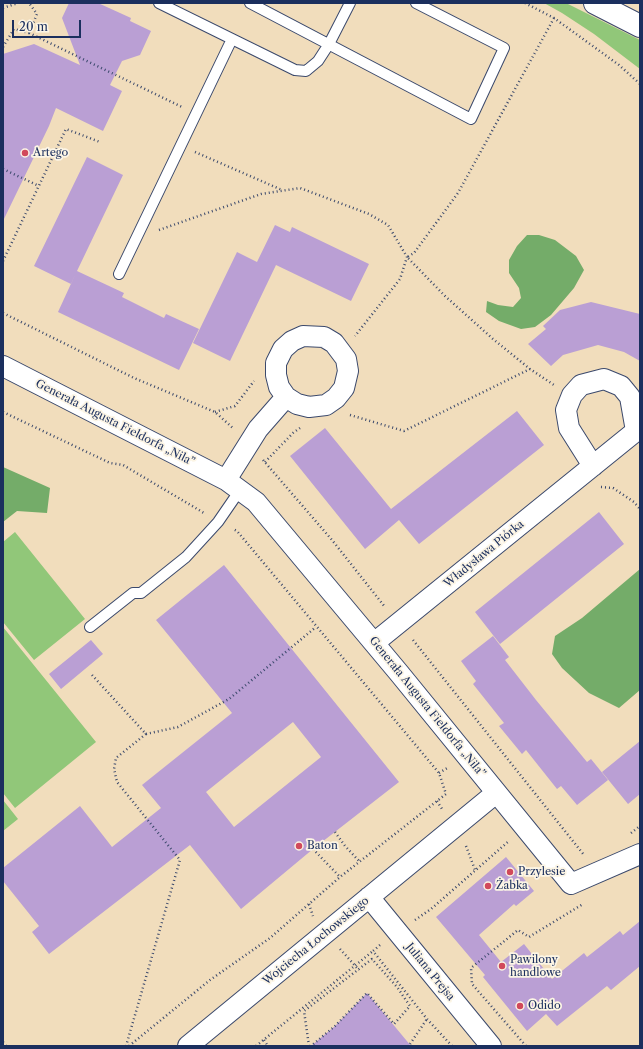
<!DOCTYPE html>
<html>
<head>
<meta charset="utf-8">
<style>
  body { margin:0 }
  #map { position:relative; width:643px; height:1049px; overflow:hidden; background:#f1ddbc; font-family:"Libre Caslon Text",serif }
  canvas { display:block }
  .frame { position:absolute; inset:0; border:4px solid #1b2f5e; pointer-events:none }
  .scale { position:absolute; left:12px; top:20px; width:69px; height:18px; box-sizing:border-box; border:2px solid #1b2f5e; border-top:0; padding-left:5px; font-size:12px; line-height:14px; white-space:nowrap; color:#1b2f5e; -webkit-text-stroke:3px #fcf5e5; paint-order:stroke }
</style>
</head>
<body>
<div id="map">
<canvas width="643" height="1049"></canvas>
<div class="frame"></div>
<div class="scale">20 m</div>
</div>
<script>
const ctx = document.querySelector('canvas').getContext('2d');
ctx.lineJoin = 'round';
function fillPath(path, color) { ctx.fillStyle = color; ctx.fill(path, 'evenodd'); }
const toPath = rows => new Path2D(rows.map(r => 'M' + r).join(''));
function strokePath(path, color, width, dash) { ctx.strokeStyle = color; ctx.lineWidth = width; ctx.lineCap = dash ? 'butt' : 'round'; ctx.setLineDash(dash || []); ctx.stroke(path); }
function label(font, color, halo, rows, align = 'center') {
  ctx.font = font + ' "Libre Caslon Text",serif'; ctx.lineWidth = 3.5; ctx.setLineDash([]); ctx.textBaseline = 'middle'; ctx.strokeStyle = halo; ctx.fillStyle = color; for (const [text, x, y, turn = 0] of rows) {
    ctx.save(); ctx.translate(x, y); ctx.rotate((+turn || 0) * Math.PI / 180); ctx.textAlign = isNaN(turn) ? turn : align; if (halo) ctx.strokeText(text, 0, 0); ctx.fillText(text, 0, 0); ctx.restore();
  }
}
fillPath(toPath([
  [544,3,566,3,640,40,640,69,594,34,562,13],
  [15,532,85,619,34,660,3,622,3,542],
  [3,627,96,742,15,808,3,793],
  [3,800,18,819,3,831]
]), '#91c779');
fillPath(toPath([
  [527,235,539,235,555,240,576,256,584,270,574,288,551,315,535,327,521,329,499,321,486,312,487,301,498,305,513,307,521,298,519,288,509,273,509,260,517,246],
  [3,467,50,488,47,513,17,511,3,522],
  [640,569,640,690,619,708,589,693,562,668,552,654,555,636,582,618]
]), '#74ac69');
fillPath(toPath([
  [69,3,98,3,131,18,130,21,151,31,140,55,122,61,110,85,122,91,103,131,56,108,49,126,3,221,3,54,34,44,80,65,62,18],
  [87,157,123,175,77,271,124,293,122,297,164,318,166,314,199,329,179,370,58,312,75,275,71,284,34,266],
  [275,225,290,232,292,227,369,264,351,301,276,265,230,361,193,343,237,252,257,262],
  [591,302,640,314,640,361,624,352,598,345,563,355,551,366,528,344,546,329,543,326,560,310],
  [517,411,544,445,419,544,399,520,365,549,290,456,325,428,391,509],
  [599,512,624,544,500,644,475,612],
  [224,565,399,782,313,849,241,909,190,845,49,954,32,932,39,926,3,881,3,868,80,806,112,847,161,808,142,785,232,713,156,620],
  [293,722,321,757,234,827,206,792],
  [493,636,509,657,505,660,536,700,587,762,591,759,608,780,577,805,561,786,557,789,526,750,522,754,499,726,504,723,473,684,476,681,461,661],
  [91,640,103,654,61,689,49,674],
  [640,741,640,794,628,804,602,772],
  [506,857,534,891,516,906,514,904,479,935,501,962,524,944,552,979,584,953,587,957,620,931,623,935,640,921,640,966,611,990,607,986,557,1026,546,1014,527,1031,483,977,485,975,436,917],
  [367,993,411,1046,311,1046,335,1026]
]), '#ba9fd4');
const service = toPath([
  [159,3,295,70,306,71,318,61,329,44,350,3],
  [250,3,471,119,504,48,416,3],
  [119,274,232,39],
  [90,627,133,593,141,593,186,557,218,522,240,490]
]);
const minor = toPath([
  [3,366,226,480,256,502,399,673,571,884,640,854],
  [226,480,258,429,286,397,297,404,309,407,326,405,336,398,344,388,348,371,346,359,334,343,324,337,303,336,292,341,283,349,276,363,276,375,279,387,286,397],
  [374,643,636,431,630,397,621,386,604,379,581,385,572,395,566,410,569,428,593,466],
  [369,897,491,1046],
  [188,1046,496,793]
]);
const tertiary = toPath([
  [595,3,640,26]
]);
strokePath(service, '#3b496c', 12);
strokePath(minor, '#3b496c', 22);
strokePath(tertiary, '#3b496c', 24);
strokePath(toPath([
  [525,3,554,18,619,65,640,84],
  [3,8,18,3],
  [554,18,458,193,414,253,407,257,445,296,493,339,530,369,554,385],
  [29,33,182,107],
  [3,47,14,29,29,33,37,14,29,3],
  [195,152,282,190],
  [3,169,39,186],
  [159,230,261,194,300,188,369,214,388,225,407,257,400,279,355,336],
  [3,261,66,129,100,142],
  [3,313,134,378,215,412,234,429],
  [3,412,110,463,123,465,204,513],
  [215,412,235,406,254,381],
  [350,415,404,431,530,369],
  [263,460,332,540,385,607],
  [265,462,293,433,300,428],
  [601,487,613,488,634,502,640,509],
  [413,640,584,855],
  [92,675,146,734,116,758,114,769,117,782,180,860,126,1046],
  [146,734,178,727,229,699,316,627],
  [439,773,449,767],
  [437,801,442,809],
  [335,832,345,846,360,862],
  [631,833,640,826],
  [466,846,475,870],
  [313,849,340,877],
  [309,904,313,916],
  [415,920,431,909,509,841],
  [380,945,373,951,427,1019,452,1046],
  [340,949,359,970],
  [264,1040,268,1046],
  [3,1042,6,1046],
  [410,1044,427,1019],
  [129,1046,210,980,270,938,340,877,446,794,439,773,237,531,233,529],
  [256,1046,373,951],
  [309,1046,304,1011,372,959,397,987,410,1006,394,1024,367,993,335,1026,311,1046],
  [526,1046,472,984,471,968,518,930,529,937,583,904]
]), '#3b496c', 2.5, [1, 3]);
strokePath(service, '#fff', 10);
strokePath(minor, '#fff', 20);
strokePath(tertiary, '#fff', 22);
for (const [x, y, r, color] of [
  [25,153,4,"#d1495b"],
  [299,846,4,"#d1495b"],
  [510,872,4,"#d1495b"],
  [488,886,4,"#d1495b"],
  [502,966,4,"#d1495b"],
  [520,1006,4,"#d1495b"]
]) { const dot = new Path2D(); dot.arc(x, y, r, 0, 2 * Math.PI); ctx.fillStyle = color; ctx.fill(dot); strokePath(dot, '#fcf5e5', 1.5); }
label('11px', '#1b2f5e', '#fcf5e5', [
  ["Artego",33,153],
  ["Baton",307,846],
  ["Przylesie",518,872],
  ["Żabka",496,886],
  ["Pawilony",510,960],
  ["handlowe",510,973],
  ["Odido",528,1006]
], 'left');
label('11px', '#1b2f5e', '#fcf5e5', [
  ["Generała Augusta Fieldorfa „Nila”",115,423,27],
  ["Władysława Piórka",484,554,-39],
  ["Generała Augusta Fieldorfa „Nila”",427,707,51],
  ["Wojciecha Łochowskiego",316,941,-39],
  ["Juliana Prejsa",430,972,51]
]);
</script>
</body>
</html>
